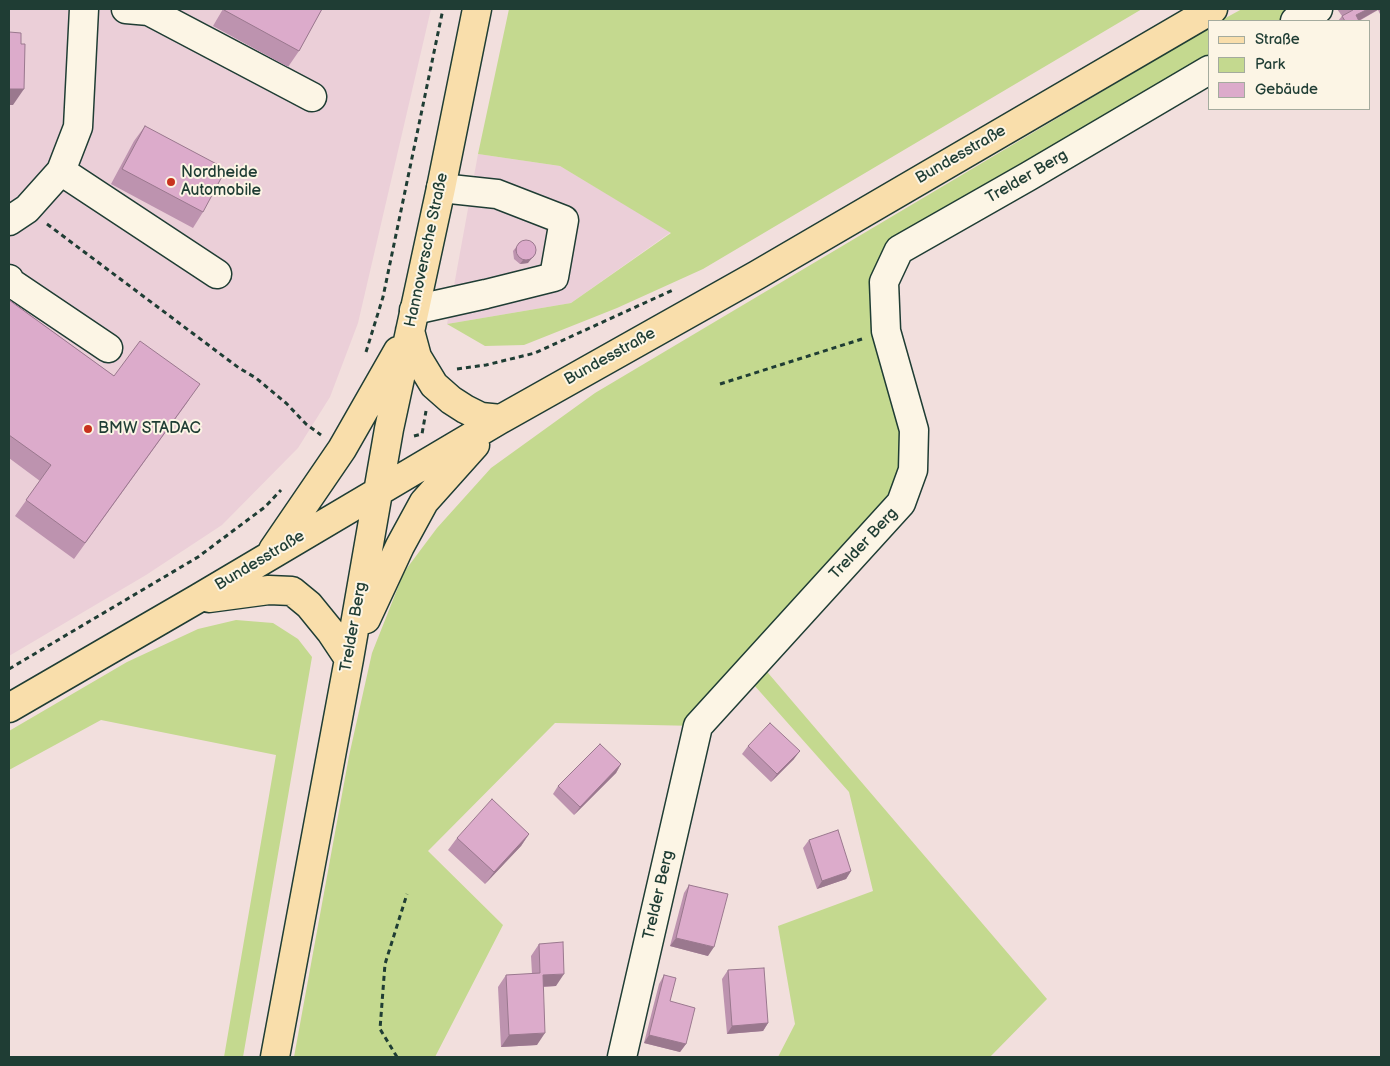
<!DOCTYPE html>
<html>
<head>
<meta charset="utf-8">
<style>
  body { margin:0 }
  #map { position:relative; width:1390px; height:1066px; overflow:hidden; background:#f2dfdd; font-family:"Balsamiq Sans",sans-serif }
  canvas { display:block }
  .frame { position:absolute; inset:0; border:10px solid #1f3d34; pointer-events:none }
  .legend { position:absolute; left:1208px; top:20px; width:162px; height:90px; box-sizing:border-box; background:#fcf5e5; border:1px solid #a4ab9e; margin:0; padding:6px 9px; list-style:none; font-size:15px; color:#1f3d34 }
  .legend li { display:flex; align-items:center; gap:10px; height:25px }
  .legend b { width:25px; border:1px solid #a4ab9e }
</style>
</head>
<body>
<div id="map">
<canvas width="1390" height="1066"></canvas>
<div class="frame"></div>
<ul class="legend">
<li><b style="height:6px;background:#f9deab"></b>Straße</li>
<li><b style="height:14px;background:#c4d98f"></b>Park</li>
<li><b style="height:14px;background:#dcabcb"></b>Gebäude</li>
</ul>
</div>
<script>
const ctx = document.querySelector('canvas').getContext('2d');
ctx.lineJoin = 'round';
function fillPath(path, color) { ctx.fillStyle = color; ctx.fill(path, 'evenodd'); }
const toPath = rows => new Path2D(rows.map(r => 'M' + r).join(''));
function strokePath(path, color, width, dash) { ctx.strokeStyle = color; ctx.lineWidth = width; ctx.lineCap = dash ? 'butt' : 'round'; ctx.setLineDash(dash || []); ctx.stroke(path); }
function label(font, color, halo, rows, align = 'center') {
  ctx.font = font + ' "Balsamiq Sans",sans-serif'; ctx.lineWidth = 4; ctx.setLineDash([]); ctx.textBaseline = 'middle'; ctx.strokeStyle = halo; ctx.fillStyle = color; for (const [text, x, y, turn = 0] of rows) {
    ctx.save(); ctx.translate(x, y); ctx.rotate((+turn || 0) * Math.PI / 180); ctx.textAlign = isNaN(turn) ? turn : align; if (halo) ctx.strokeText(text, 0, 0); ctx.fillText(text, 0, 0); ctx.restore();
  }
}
fillPath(toPath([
  [9,9,431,9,358,323,330,397,298,448,222,525,146,575,9,656],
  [478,154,560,166,671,232,571,303,447,324]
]), '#ebcfd8');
fillPath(toPath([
  [509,9,1142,9,703,269,617,308,524,345,485,346,447,324,571,303,671,233,560,166,478,154],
  [1242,9,1318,9,1295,21,1220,21],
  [1209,28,1209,70,899,250,884,282,913,470,757,660,1047,999,990,1057,778,1057,795,1024,778,926,873,891,849,792,746,676,698,726,555,723,428,851,503,925,435,1057,294,1057,349,756,372,653,404,572,437,528,491,468,595,393],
  [236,620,273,623,298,639,312,657,243,1057,224,1057,276,755,101,720,9,770,9,731,127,662,198,629]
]), '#c4d98f');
const minor = toPath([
  [126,9,149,11,312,97],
  [1295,21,1318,9],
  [61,171,217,274],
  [9,221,27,209,61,171,78,127,84,9],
  [9,279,10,282,108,348],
  [414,310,486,294,554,277,564,220,497,194,441,188],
  [622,1057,698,726,901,503,913,470,914,430,886,331,884,282,899,250,1029,176,1209,70]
]);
const major = toPath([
  [410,331,417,357,434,385,451,400,465,409,481,417,501,419],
  [273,550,342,449,398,351],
  [209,598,269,590,292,591,309,605,331,632,349,659],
  [366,619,400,546,424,502,475,445],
  [9,708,197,599,501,419,757,275,1213,9],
  [275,1057,349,659,389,429,441,188,477,9]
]);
strokePath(minor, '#1f3d34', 31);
strokePath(major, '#1f3d34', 31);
strokePath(toPath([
  [47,224,239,368,256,378,286,403,306,424,321,435],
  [366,352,383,297,443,9],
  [457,369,486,365,535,353,675,289],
  [720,384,862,339],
  [414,436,422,434,426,411],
  [9,669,198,557,265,507,281,490],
  [397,1057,380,1029,385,964,407,894]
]), '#1f3d34', 3, [5, 4]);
strokePath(minor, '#fcf5e5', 28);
strokePath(major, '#f9deab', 28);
fillPath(toPath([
  [223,9,322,9,299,51,288,67,213,26],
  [1337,9,1381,9,1381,16,1378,10,1359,21,1338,21,1342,16],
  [145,126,203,212,193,228,111,184,134,141],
  [521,241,528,263,520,264,514,259,513,251],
  [9,300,114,376,189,400,74,559,15,516,40,481,9,458],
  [748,746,794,759,771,782,742,754],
  [621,764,616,773,574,815,553,794,558,786],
  [529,834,521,846,485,884,448,850,457,838],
  [809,840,851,871,846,879,817,889,803,848],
  [689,885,708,956,670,946,684,893],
  [539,944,556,986,543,987,537,1045,501,1047,498,987,506,975,532,974,531,956],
  [728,970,768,1023,763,1031,727,1034,722,979],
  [664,975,670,1001,686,1044,680,1052,644,1043,659,984]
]), '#bd93af');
fillPath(toPath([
  [1368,9,1379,9,1358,21,1356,15],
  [9,89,24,89,13,105,9,105],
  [536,253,528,263,520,264,523,260],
  [800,751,794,759,771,782,777,774],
  [621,764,616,773,574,815,580,807],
  [529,834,521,846,485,884,494,872],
  [851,871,846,879,817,889,822,881],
  [676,938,714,947,708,956,670,946],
  [564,974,556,986,534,987,543,975],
  [768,1023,763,1031,727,1034,732,1026],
  [545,1033,537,1045,501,1047,509,1035],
  [649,1035,686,1044,680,1052,644,1043]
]), '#9a788e');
const building = toPath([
  [225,9,322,9,299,51,224,10,225,9],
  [1352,9,1368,9,1356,15,1359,21,1345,21,1342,16,1353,10,1352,9],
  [9,32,21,33,21,44,25,44,24,89,9,89,9,32],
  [145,126,226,169,203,212,122,169,145,126],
  '516 250a10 10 0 1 1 20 0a10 10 0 1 1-20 0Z',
  [9,300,114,376,140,341,200,384,85,543,26,500,51,465,9,435,9,300],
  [770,723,800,751,777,774,748,746,770,723],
  [600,744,621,764,580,807,558,786,600,744],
  [492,799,529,834,494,872,457,838,492,799],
  [838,830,851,871,822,881,809,840,838,830],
  [689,885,728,894,714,947,676,938,689,885],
  [563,942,564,974,543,975,545,1033,509,1035,506,975,540,973,539,944,563,942],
  [764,968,768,1023,732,1026,728,970,764,968],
  [664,975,676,978,670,1001,695,1008,686,1044,649,1035,664,975]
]);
fillPath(building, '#dcabcb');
strokePath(building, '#9a788e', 1);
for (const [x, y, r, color] of [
  [171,182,5,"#c8321e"],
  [88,429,5,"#c8321e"]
]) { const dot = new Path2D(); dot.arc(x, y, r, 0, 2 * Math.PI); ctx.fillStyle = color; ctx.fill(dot); strokePath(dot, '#fcf5e5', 2); }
label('16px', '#1f3d34', '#fcf5e5', [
  ["Bundesstraße",961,155,-30],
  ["Trelder Berg",1027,177,-30],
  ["Hannoversche Straße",427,250,-78],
  ["Bundesstraße",610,357,-29],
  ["Trelder Berg",864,544,-47],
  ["Bundesstraße",260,561,-31],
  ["Trelder Berg",354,627,-80],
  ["Trelder Berg",659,895,-77]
]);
label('16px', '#1f3d34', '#fcf5e5', [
  ["Nordheide",181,173],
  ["Automobile",181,191],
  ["BMW STADAC",98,429]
], 'left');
</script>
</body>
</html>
